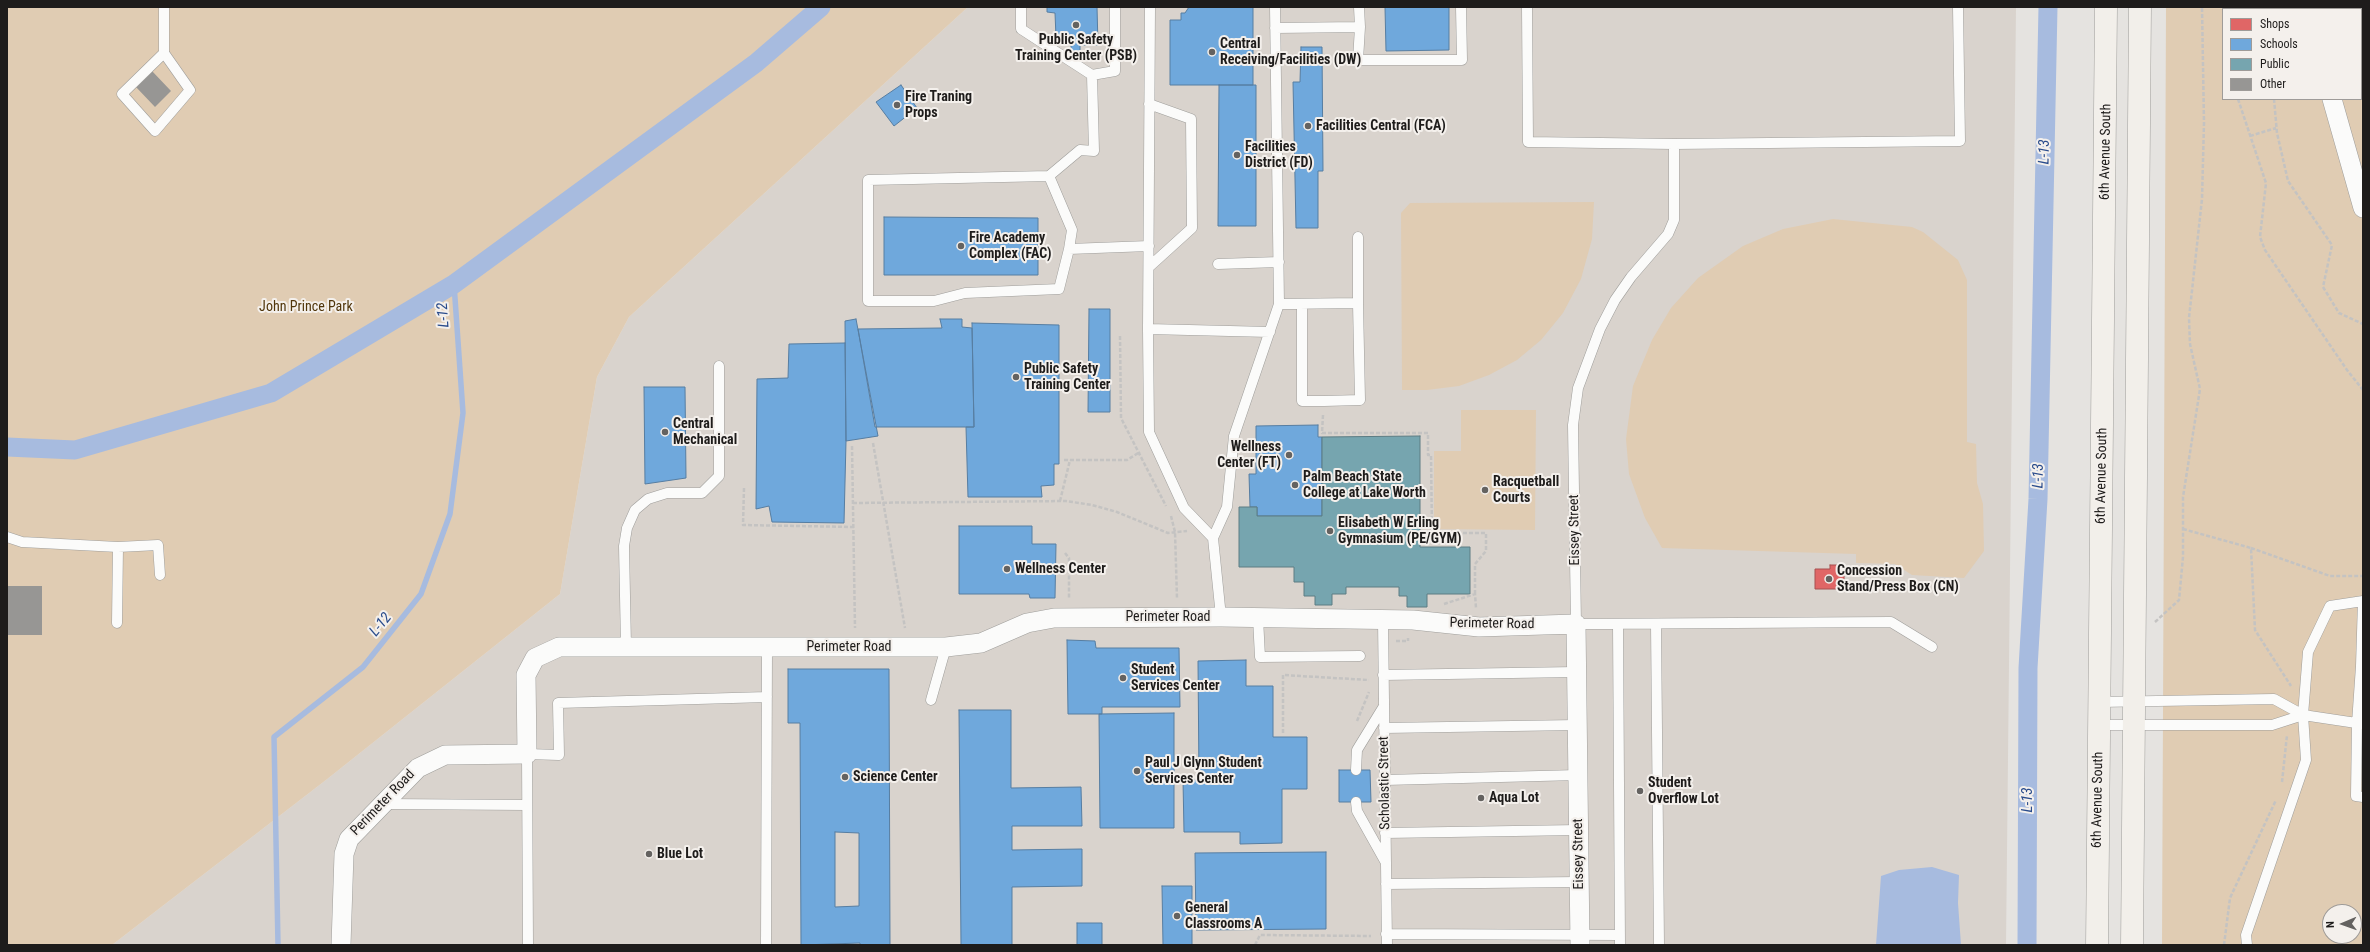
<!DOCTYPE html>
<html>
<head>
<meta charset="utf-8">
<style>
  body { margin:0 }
  #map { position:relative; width:2370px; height:952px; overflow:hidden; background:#e5e3e0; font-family:"Roboto Condensed",sans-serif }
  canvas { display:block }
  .frame { position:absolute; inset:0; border:8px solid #1e1c1b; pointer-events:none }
  .legend { position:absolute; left:2222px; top:8px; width:140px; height:92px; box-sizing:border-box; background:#f4f0ec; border:1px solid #9e9b98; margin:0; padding:5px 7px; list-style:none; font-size:12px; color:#1e1c1b }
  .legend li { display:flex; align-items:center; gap:8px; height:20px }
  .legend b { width:20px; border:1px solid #9e9b98 }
  .north { position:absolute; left:2322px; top:904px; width:40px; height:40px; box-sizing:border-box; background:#f4f0ec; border:1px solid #9e9b98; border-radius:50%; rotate:268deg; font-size:11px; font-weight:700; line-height:16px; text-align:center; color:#1e1c1b }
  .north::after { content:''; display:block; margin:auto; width:14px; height:18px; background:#646260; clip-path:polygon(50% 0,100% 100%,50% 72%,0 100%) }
</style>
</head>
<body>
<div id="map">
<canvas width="2370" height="952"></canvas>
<div class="frame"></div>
<ul class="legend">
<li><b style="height:11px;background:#e06666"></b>Shops</li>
<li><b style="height:11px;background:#6fa8dc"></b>Schools</li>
<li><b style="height:11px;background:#76a5af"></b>Public</li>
<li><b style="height:11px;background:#979694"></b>Other</li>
</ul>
<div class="north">N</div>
</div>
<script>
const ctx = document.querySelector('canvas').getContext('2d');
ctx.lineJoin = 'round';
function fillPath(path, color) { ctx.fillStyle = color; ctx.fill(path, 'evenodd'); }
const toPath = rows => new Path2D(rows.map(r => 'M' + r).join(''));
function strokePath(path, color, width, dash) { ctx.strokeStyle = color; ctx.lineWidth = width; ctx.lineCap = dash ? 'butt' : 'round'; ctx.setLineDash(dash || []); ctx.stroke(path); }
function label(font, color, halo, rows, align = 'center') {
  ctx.font = font + ' "Roboto Condensed",sans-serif'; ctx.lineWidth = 4; ctx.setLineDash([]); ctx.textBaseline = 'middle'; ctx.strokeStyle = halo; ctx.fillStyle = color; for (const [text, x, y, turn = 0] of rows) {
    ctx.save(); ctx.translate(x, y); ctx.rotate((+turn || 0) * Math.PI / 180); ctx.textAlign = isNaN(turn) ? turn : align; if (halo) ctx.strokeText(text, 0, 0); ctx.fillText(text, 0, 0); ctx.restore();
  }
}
fillPath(toPath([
  [968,7,2016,7,2006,945,112,945,326,780,560,594,597,377,629,317]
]), '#d9d3cd');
fillPath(toPath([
  [7,7,968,7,629,317,597,377,560,594,326,780,112,945,7,945],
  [2166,7,2363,7,2363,945,2162,945],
  [2223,9,2361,9,2361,99,2223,99],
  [2330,912,2354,912,2354,936,2330,936],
  [1594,202,1592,239,1581,279,1563,313,1541,340,1517,360,1489,375,1459,386,1427,390,1402,390,1401,213,1410,203],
  [1833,219,1912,227,1923,232,1958,260,1967,280,1967,442,1976,444,1977,483,1983,504,1984,551,1964,578,1912,575,1895,564,1856,563,1856,554,1662,548,1645,518,1629,474,1626,439,1633,386,1652,340,1671,308,1698,278,1743,246,1783,229],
  [1461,410,1536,410,1535,530,1434,529,1434,451,1461,451]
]), '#e0ccb3');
fillPath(toPath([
  [1932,867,1959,875,1958,903,1961,945,1876,945,1881,876,1899,870]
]), '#a7bbdf');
const shops = toPath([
  [1830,565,1844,565,1844,589,1815,589,1815,569,1830,569,1830,565]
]);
fillPath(shops, '#e06666');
strokePath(shops, '#a65050', 1);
const schools = toPath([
  [1047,7,1097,7,1098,45,1080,45,1080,52,1071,52,1071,37,1056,37,1055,13,1047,12,1047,7],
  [1189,7,1253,7,1253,85,1170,85,1170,20,1181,20,1181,13,1185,13,1189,7],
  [1385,7,1449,7,1449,50,1386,51,1385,7],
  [1301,47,1322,47,1323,171,1318,171,1318,228,1296,228,1293,82,1300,82,1301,47],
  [901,85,917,108,894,126,876,102,901,85],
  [1219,85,1256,85,1256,226,1218,226,1219,85],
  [884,217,1038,218,1038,275,884,275,884,217],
  [1089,309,1110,309,1110,412,1088,412,1089,309],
  [856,319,878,436,846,441,845,321,856,319],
  [940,319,962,319,962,327,972,328,974,427,875,427,858,329,942,328,940,319],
  [972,323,1059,325,1059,464,1054,464,1054,485,1041,486,1042,497,968,497,966,427,974,427,972,323],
  [845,343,846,441,844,523,772,522,769,506,756,509,757,379,788,378,789,344,845,343],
  [644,387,685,387,686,478,645,484,644,387],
  [1318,425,1318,437,1322,437,1322,516,1257,516,1257,507,1250,507,1249,474,1256,474,1256,426,1318,425],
  [959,526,1032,526,1032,544,1056,544,1055,598,1030,598,1029,594,959,594,959,526],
  [1067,640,1095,641,1096,648,1179,648,1180,707,1102,707,1102,714,1068,714,1067,640],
  [1246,660,1246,686,1273,686,1273,737,1307,737,1307,789,1282,789,1282,843,1240,844,1240,832,1184,832,1183,780,1199,780,1198,661,1246,660],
  [788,669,889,669,890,945,860,945,860,943,801,945,800,723,788,723,788,669],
  [835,832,859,833,859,906,835,907,835,832],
  [959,710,1011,710,1011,788,1081,787,1082,826,1012,826,1012,850,1082,849,1082,886,1012,887,1012,945,961,945,959,710],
  [1174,713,1174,828,1100,828,1099,714,1174,713],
  [1339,770,1370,770,1371,802,1339,802,1339,770],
  [1326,852,1326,929,1196,930,1195,853,1326,852],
  [1162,886,1192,886,1192,945,1163,945,1162,886],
  [1077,923,1102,923,1102,945,1077,945,1077,923]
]);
fillPath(schools, '#6fa8dc');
strokePath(schools, '#577ea2', 1);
const public = toPath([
  [1420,436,1420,547,1470,547,1470,594,1427,594,1427,607,1407,607,1407,596,1399,596,1399,587,1346,587,1346,594,1332,594,1332,605,1315,605,1315,596,1304,596,1304,582,1294,582,1294,567,1239,567,1239,507,1257,507,1257,516,1322,516,1322,437,1420,436]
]);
fillPath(public, '#76a5af');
strokePath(public, '#5c7c83', 1);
strokePath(toPath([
  [278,945,274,737,363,667,421,594,450,514,463,413,454,284]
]), '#a7bbdf', 5.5);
strokePath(toPath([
  [7,447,75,450,271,393,454,284,756,63,821,7],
  [2027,945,2028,668,2038,499,2048,7]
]), '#a7bbdf', 19);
fillPath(toPath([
  [152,71,171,91,155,107,136,87],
  [7,586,42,586,42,635,7,635]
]), '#979694');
const lane = toPath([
  [164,7,164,53,190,90,155,131,122,94,164,53],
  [1021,7,1021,29,1092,75,1115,71,1115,7],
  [1275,7,1279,304],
  [1527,7,1528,142,1674,144,1960,141,1958,7],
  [1360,27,1358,60,1462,60,1461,7],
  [1275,28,1360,27,1359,7],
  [1149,104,1191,119,1192,228,1149,267],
  [1674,144,1674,220,1668,234,1631,277,1615,300,1600,329,1578,388,1573,425,1576,624,1891,622,1932,647],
  [1049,176,1080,150,1094,151,1092,75],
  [1069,249,1072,230,1049,176,868,180,868,301,934,301,965,293,1059,289,1069,249,1149,246],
  [1218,264,1279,262],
  [1302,304,1302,401,1324,401,1360,400,1358,303],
  [1148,329,1150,7],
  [7,537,22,542,118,547,117,623],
  [1213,538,1184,508,1149,432,1148,329,1270,332],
  [118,547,158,545,160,575],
  [1221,617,1213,538,1227,507,1234,436,1279,304,1358,303,1358,237],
  [1258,618,1260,657,1360,656],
  [1383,620,1387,945],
  [1618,624,1620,945],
  [1656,624,1659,945],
  [626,646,624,546,627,528,635,510,648,499,667,493,702,493,719,476,719,366],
  [2361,666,2363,601],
  [2363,666,2361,666,2357,723,2356,796,2363,797],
  [1383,675,1576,672],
  [931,700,946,647],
  [2099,702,2274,699,2303,715,2363,724],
  [2099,725,2272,725,2303,715],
  [1384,728,1577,725],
  [1356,770,1357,750,1384,706],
  [1385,780,1578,775],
  [1356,802,1357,811,1385,861],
  [383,804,527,805],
  [1385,833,1579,830],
  [1386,884,1579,882],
  [1386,934,1620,935],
  [528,945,527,754,559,755,558,703,767,697],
  [766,945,767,647],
  [2247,945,2246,935,2306,760,2303,715,2308,652,2330,606,2363,601]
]);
const street = toPath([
  [2307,7,2308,9],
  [2332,99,2363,208],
  [341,945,344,854,349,839,418,768,445,755,527,754,526,675,535,658,559,647,946,647,981,643,1027,623,1054,618,1221,617,1413,620,1479,627,1576,624,1580,945]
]);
const secondary = toPath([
  [2097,945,2106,7],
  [2132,945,2140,7]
]);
strokePath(lane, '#9f9e9b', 11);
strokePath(street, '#9f9e9b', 20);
strokePath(secondary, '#9f9e9b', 23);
strokePath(toPath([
  [2240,7,2240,9],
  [2252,7,2252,9],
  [2361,7,2363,14],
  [2238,99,2266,183,2260,237,2265,250,2347,370,2363,390],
  [2274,99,2277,133,2288,181,2332,245,2323,287,2339,313,2363,324],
  [2250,136,2276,128],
  [1120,336,1121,418,1166,506],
  [1323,415,1322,433,1428,433,1428,455,1431,455,1432,533,1486,533,1486,551,1475,564,1475,594],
  [873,443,905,628],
  [852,446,855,628],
  [1064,460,1127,460,1140,452],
  [744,488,743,525,854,527],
  [1060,501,1070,460],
  [853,503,1066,501,1092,505,1117,512,1168,533,1187,531],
  [1171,516,1175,532,1177,598],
  [2183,529,2251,548,2255,630,2291,686],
  [2251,548,2330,576,2363,576],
  [1065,553,1069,558,1069,599],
  [1444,604,1475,594,1476,608],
  [2155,622,2179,600,2183,557,2183,497,2200,389,2190,344,2189,318,2202,199,2204,123,2202,7],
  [1396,641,1408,641,1408,638],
  [1357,721,1369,692],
  [1283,733,1283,675,1369,680],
  [2282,782,2287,735],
  [1255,945,1260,935,1371,936],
  [2224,945,2230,898,2276,800]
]), '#c4c3c2', 2.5, [4, 2]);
strokePath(lane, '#fbfbfa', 10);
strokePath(street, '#fbfbfa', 19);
strokePath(secondary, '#f2efea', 22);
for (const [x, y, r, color] of [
  [1076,25,4,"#646260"],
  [1212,52,4,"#646260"],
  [897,105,4,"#646260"],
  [1308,126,4,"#646260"],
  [1237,155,4,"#646260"],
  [961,246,4,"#646260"],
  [1016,377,4,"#646260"],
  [665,432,4,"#646260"],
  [1289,455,4,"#646260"],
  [1295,485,4,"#646260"],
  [1485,490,4,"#646260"],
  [1330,531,4,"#646260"],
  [1007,569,4,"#646260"],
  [1829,579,4,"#646260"],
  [1123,678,4,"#646260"],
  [1137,771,4,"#646260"],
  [845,777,4,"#646260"],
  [1640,791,4,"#646260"],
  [1481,798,4,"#646260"],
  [649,854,4,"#646260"],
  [1177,916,4,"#646260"]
]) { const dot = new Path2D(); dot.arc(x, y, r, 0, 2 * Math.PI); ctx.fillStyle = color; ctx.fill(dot); strokePath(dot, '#f4f0ec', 1.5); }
label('bold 14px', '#1e1c1b', '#f4f0ec', [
  ["Public Safety",1076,40,"center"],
  ["Training Center (PSB)",1076,56,"center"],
  ["Central",1220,44],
  ["Receiving/Facilities (DW)",1220,60],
  ["Fire Traning",905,97],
  ["Props",905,113],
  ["Facilities Central (FCA)",1316,126],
  ["Facilities",1245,147],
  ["District (FD)",1245,163],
  ["Fire Academy",969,238],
  ["Complex (FAC)",969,254],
  ["Public Safety",1024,369],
  ["Training Center",1024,385],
  ["Central",673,424],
  ["Mechanical",673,440],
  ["Wellness",1281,447,"right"],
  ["Center (FT)",1281,463,"right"],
  ["Palm Beach State",1303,477],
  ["College at Lake Worth",1303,493],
  ["Racquetball",1493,482],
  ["Courts",1493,498],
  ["Elisabeth W Erling",1338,523],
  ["Gymnasium (PE/GYM)",1338,539],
  ["Wellness Center",1015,569],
  ["Concession",1837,571],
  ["Stand/Press Box (CN)",1837,587],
  ["Student",1131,670],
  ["Services Center",1131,686],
  ["Paul J Glynn Student",1145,763],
  ["Services Center",1145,779],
  ["Science Center",853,777],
  ["Student",1648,783],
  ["Overflow Lot",1648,799],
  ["Aqua Lot",1489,798],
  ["Blue Lot",657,854],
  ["General",1185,908],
  ["Classrooms A",1185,924]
], 'left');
label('14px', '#1e1c1b', '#f4f0ec', [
  ["6th Avenue South",2106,152,-89],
  ["6th Avenue South",2102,476,-89],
  ["Eissey Street",1575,530,-91],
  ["Perimeter Road",1168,617],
  ["Perimeter Road",1492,624,1],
  ["Perimeter Road",849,647],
  ["Scholastic Street",1385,783,-91],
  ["6th Avenue South",2098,800,-89],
  ["Perimeter Road",383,803,-46],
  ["Eissey Street",1579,854,-91]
]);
label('14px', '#50350a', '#f4f0ec', [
  ["John Prince Park",306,307]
]);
label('italic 15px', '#2a4c8c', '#f4f0ec', [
  ["L-13",2045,152,-89],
  ["L-12",444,315,-94],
  ["L-13",2039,476,-89],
  ["L-12",381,625,-51],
  ["L-13",2028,800,-90]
]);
</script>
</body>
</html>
